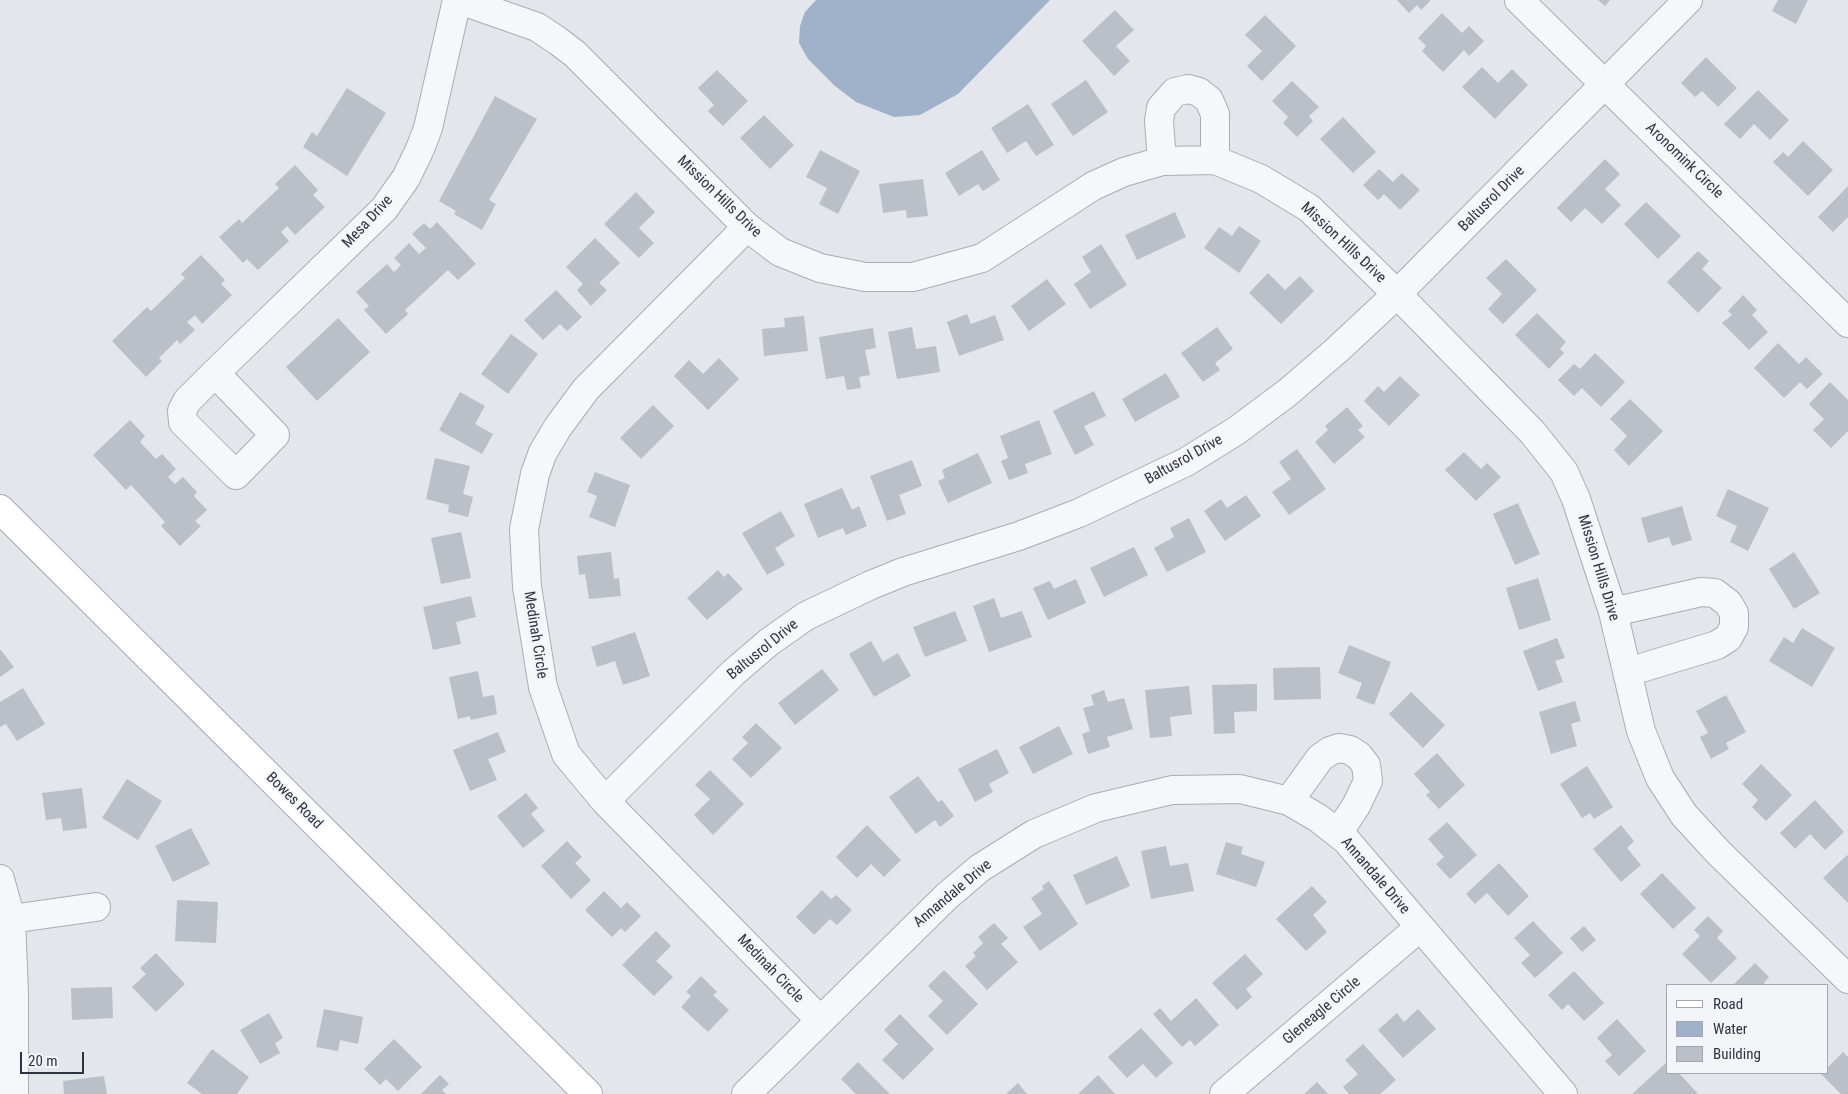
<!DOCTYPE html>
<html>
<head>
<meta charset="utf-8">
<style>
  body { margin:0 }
  #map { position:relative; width:1848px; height:1094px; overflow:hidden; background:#e3e6eb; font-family:"Roboto Condensed",sans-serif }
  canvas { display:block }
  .legend { position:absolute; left:1666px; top:984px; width:162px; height:90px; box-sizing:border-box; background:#f3f5f8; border:1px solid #a3a7af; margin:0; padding:6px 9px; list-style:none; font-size:15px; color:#2c3342 }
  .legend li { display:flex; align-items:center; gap:10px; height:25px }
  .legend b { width:25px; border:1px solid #a3a7af }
  .scale { position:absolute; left:20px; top:1052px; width:64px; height:22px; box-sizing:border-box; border:2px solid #2c3342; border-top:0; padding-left:6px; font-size:15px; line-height:18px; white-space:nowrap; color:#2c3342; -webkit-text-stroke:4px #f3f5f8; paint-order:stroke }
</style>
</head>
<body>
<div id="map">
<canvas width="1848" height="1094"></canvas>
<ul class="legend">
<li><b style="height:6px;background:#fff"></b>Road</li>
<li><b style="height:14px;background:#a0b2c9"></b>Water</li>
<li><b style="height:14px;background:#bbbfc7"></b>Building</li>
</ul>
<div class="scale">20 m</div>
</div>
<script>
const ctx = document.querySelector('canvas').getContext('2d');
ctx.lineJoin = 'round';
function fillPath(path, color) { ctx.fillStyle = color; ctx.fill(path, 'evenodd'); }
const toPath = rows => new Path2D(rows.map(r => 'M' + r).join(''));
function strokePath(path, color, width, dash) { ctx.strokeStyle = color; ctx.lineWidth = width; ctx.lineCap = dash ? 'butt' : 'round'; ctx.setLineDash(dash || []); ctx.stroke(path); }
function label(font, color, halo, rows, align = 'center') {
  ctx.font = font + ' "Roboto Condensed",sans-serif'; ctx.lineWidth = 4.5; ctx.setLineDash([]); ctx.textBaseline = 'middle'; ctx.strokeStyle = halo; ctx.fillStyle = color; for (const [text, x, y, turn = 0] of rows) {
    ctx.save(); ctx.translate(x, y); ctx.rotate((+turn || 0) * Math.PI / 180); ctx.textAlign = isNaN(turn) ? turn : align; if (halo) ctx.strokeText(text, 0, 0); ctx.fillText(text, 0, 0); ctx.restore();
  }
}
fillPath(toPath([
  [816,0,1050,0,958,94,920,115,894,117,856,102,835,86,808,59,799,43,800,26,805,12]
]), '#a0b2c9');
fillPath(toPath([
  [1397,0,1431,0,1421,10,1417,5,1409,13],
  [1598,0,1610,0,1605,6],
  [1778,0,1808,0,1796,24,1772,11],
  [1115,10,1134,30,1116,46,1130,61,1114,76,1082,41],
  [1442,13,1462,33,1469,26,1484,41,1469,56,1464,50,1443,72,1422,51,1426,46,1418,38],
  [1265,15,1296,46,1262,81,1247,66,1262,51,1245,35],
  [1706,57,1737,88,1718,107,1702,91,1695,97,1681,83],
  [1482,67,1498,83,1512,69,1528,85,1495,119,1462,87],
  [717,70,748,101,723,126,708,111,714,105,698,88],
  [1086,80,1108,112,1073,136,1051,104],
  [1292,81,1319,107,1309,116,1313,121,1297,137,1283,123,1288,117,1272,101],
  [347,88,386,113,347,176,303,147,312,132,317,136],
  [1758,90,1789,120,1770,140,1754,124,1740,139,1724,124],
  [495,96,537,119,489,200,496,204,482,230,454,214,456,211,439,201],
  [1028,104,1054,145,1036,156,1026,141,1007,153,991,128],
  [764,115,794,145,770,169,740,138],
  [1343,117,1376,152,1353,173,1320,139],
  [1803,141,1833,170,1808,196,1773,162,1783,152,1788,157],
  [820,150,860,171,838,214,819,204,827,188,806,177],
  [982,150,1000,180,983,191,978,184,959,196,945,173],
  [1605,159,1620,174,1605,189,1621,205,1602,224,1585,208,1571,222,1557,208],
  [295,165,318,190,313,195,325,207,295,235,287,226,281,232,289,241,258,270,247,259,243,263,219,237,239,219,242,223,279,188,275,184],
  [1379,169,1393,182,1402,173,1420,190,1400,210,1384,194,1378,200,1363,185],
  [923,179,928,216,907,218,906,210,883,213,879,184],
  [1848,186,1848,217,1833,232,1818,217],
  [636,192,655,212,639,228,654,243,639,258,604,224],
  [1646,202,1681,236,1658,259,1624,224],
  [1175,212,1186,237,1137,260,1125,235],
  [437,222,476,264,458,280,448,270,405,310,408,314,386,334,364,310,369,306,356,292,387,264,394,272,401,265,394,258,409,243,419,254,426,248,412,234,424,223,430,229],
  [1239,226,1261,241,1239,273,1204,248,1219,227,1232,236],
  [595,238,620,263,599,283,607,290,591,306,577,290,583,284,566,267],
  [1101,244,1127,285,1090,309,1074,284,1091,272,1082,257],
  [1698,251,1709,261,1702,269,1722,288,1698,313,1667,282],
  [201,255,225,280,221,284,232,295,202,324,195,315,187,322,195,330,180,344,177,340,159,358,162,361,146,377,112,341,147,307,151,311,185,278,181,274],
  [1506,259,1537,290,1503,324,1488,309,1502,294,1486,278],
  [1268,273,1285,290,1300,276,1314,291,1281,324,1249,293],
  [1047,279,1066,304,1029,331,1011,306],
  [556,290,582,317,567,331,560,324,543,340,524,320],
  [1743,295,1757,310,1752,315,1768,332,1749,350,1722,323,1732,315,1728,311],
  [1537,313,1566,342,1560,349,1564,353,1549,369,1515,335],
  [967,314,971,324,995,315,1004,340,959,356,947,322],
  [804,316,808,351,764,356,762,329,785,327,784,318],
  [338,318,370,352,317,401,286,367],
  [912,327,916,349,936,346,940,372,897,379,888,332],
  [1217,327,1233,349,1215,363,1220,370,1203,382,1181,353],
  [873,328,876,348,865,350,870,375,859,377,861,388,847,390,844,376,826,379,819,337],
  [511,334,538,354,508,394,481,374],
  [1778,343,1799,364,1806,357,1823,374,1807,389,1800,382,1784,398,1754,368],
  [1595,353,1625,382,1601,407,1582,388,1574,396,1558,380,1574,364,1580,369],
  [719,358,739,379,708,410,674,376,689,360,703,374],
  [1166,373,1180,397,1135,422,1122,399],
  [1400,376,1420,395,1389,426,1364,401,1378,386,1384,392],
  [1830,382,1848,400,1848,431,1831,448,1813,430,1824,419,1809,404],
  [1094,391,1106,416,1084,426,1094,445,1075,455,1053,411],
  [460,392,485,406,475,424,493,434,482,454,439,430],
  [1630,399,1663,431,1629,466,1614,450,1627,436,1610,419],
  [653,405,674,426,641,459,620,438],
  [1347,407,1363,426,1358,430,1365,437,1334,464,1315,442,1328,430,1325,426],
  [130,420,145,436,140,442,156,459,162,454,176,469,168,477,175,484,183,477,197,492,194,496,207,510,195,521,201,526,180,546,161,526,165,522,131,485,126,490,93,455],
  [1039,420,1052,454,1025,464,1028,473,1009,480,1001,461,1008,458,1000,436],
  [1297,449,1326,489,1289,515,1272,492,1291,479,1279,462],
  [1464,452,1481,469,1487,463,1501,477,1476,501,1445,470],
  [978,453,992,483,948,503,938,481,945,478,942,470],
  [435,458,470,466,463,494,473,497,468,517,448,512,449,505,426,499],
  [912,460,922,486,899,495,906,514,887,521,870,476],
  [595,472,630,485,615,527,589,517,597,496,587,492],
  [842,488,852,510,859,506,867,526,846,535,843,528,818,538,804,504],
  [1728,489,1769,508,1748,551,1730,542,1737,526,1716,516],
  [1246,495,1261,516,1225,541,1204,511,1221,499,1227,508],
  [1518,503,1540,554,1515,565,1493,514],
  [1682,506,1692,540,1672,546,1669,537,1648,543,1641,518],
  [781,511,795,536,775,548,785,565,767,575,742,533],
  [1189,518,1206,552,1167,572,1154,548,1174,537,1170,528],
  [461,532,471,578,441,584,431,538],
  [1134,547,1148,575,1104,597,1090,568],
  [611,552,614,579,619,578,621,596,589,599,585,574,579,575,577,556],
  [1794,552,1820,593,1794,609,1769,569],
  [718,570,724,577,728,573,743,589,707,620,687,598],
  [1538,578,1551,620,1519,630,1506,588],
  [1076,579,1086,603,1048,620,1033,588,1050,581,1054,589],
  [471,596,476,617,456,622,461,644,433,650,423,607],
  [994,598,1001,618,1022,611,1032,637,989,652,973,606],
  [955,611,967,641,925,657,913,627],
  [1802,628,1835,648,1812,687,1769,661,1784,637,1793,643],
  [635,632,650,676,623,685,615,661,597,667,591,647],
  [1557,638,1565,658,1555,661,1563,682,1538,691,1523,651],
  [871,641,883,662,898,653,911,676,874,697,849,654],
  [1349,645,1391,662,1374,705,1356,698,1362,683,1338,673],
  [0,649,14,667,0,677],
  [1320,667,1321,699,1274,700,1273,668],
  [822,669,839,690,795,725,778,703],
  [478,671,483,697,494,695,497,714,471,720,470,716,458,719,449,677],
  [1257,684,1257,711,1234,712,1235,733,1214,734,1212,685],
  [1189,686,1192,714,1170,717,1172,736,1150,738,1145,690],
  [23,688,45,724,17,741,6,724,0,727,0,702],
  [1104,690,1108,702,1124,698,1133,729,1107,737,1110,747,1088,754,1082,734,1090,731,1083,708,1094,705,1091,695],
  [1411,692,1445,725,1423,748,1389,714],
  [1726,695,1746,732,1726,743,1729,749,1711,759,1700,737,1708,733,1696,711],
  [1575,701,1581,721,1571,724,1577,746,1551,754,1539,712],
  [756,723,782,748,751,778,732,759,748,743,742,737],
  [1059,726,1073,754,1033,774,1019,747],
  [498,732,506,752,488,759,497,780,470,791,453,750],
  [997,749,1009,773,989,784,993,792,975,802,958,769],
  [1437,753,1465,785,1439,809,1426,795,1430,792,1414,774],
  [1761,764,1792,795,1766,821,1752,807,1758,800,1742,784],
  [1587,766,1613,807,1594,819,1590,813,1582,818,1560,784],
  [710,770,744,804,713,835,694,815,710,799,695,785],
  [918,776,938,802,942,800,954,816,940,827,935,820,916,834,889,797],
  [127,779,162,801,138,840,102,818],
  [82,788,87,828,63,831,61,818,46,820,42,793],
  [526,793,538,808,531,814,545,831,523,848,497,816],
  [1815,800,1844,832,1825,850,1810,834,1795,849,1780,833],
  [1447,822,1477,855,1450,879,1436,864,1444,857,1428,839],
  [867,825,901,860,884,877,871,864,857,878,836,857],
  [1621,825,1634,841,1627,848,1641,865,1621,882,1593,849],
  [191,828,210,864,173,882,155,846],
  [567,841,582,857,575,863,591,880,571,899,541,866],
  [1226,842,1243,847,1241,854,1265,862,1256,887,1216,874],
  [1166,846,1170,866,1188,863,1194,891,1151,899,1141,851],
  [1847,855,1848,856,1848,903,1823,878],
  [1117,856,1130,886,1086,905,1073,875],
  [1499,863,1529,896,1508,916,1487,893,1475,904,1466,894],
  [1662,873,1696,908,1673,929,1640,894],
  [1049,881,1078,924,1040,951,1023,927,1042,914,1031,898,1044,889,1042,886],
  [1312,886,1327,902,1313,915,1327,932,1306,951,1276,919],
  [822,890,831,899,836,895,852,910,837,925,830,919,814,935,796,917],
  [604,891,621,908,627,902,641,916,625,932,621,928,612,937,585,910],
  [177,900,218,902,216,943,175,941],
  [1708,916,1723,931,1717,938,1737,958,1711,983,1682,954,1700,936,1694,930],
  [1533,921,1563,953,1535,978,1521,963,1530,955,1514,938],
  [994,923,1008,938,1001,944,1018,962,987,990,965,966,976,956,973,953,983,943,978,937],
  [1584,926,1596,940,1582,952,1570,938],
  [656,931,671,946,656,961,673,977,654,996,622,965],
  [156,953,185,984,156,1012,132,987,146,974,140,968],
  [1245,954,1263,974,1246,989,1252,997,1237,1010,1212,983],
  [1755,963,1769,977,1764,983,1766,985,1733,985],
  [944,970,978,1004,947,1035,928,1016,943,1001,928,986],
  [1574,971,1604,1003,1584,1021,1568,1004,1562,1010,1548,995],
  [701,976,717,992,713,995,729,1010,708,1032,681,1007,691,996,686,992],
  [112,987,113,1018,72,1020,71,988],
  [1196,998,1219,1025,1195,1046,1190,1040,1182,1047,1153,1014,1160,1008,1171,1021],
  [324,1009,363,1017,358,1044,340,1040,338,1051,316,1047],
  [1418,1009,1436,1029,1403,1058,1378,1030,1397,1013,1404,1022],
  [269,1013,283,1038,275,1043,280,1053,260,1064,240,1030],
  [900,1014,934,1049,903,1080,882,1060,898,1044,884,1030],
  [1617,1019,1646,1051,1619,1076,1605,1061,1612,1055,1597,1038],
  [1141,1028,1173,1063,1156,1078,1143,1064,1127,1078,1108,1057],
  [394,1039,422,1067,398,1091,386,1079,380,1085,364,1069],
  [1363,1044,1396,1080,1380,1094,1349,1094,1343,1087,1358,1074,1345,1060],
  [212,1049,249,1077,237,1094,202,1094,187,1083],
  [1843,1052,1848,1057,1848,1094,1841,1094,1821,1074,1827,1073,1827,1068],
  [858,1062,890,1094,856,1094,841,1079],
  [1667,1062,1667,1073,1679,1073,1698,1094,1632,1094],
  [440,1075,449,1084,442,1090,446,1094,421,1094],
  [1098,1075,1115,1094,1078,1094],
  [104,1076,107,1094,64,1094,63,1081],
  [1317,1082,1328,1094,1304,1094],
  [1018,1083,1027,1094,1006,1094]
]), '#bbbfc7');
const minor = toPath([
  [460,0,537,27,558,41,575,54,747,227,780,252,820,268,865,277,913,277,982,258,1093,186,1124,172,1162,161,1215,160,1261,179,1309,208,1397,294,1533,433,1564,472,1576,499,1613,612,1641,731,1660,778,1684,815,1718,852,1848,979],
  [1519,0,1848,323],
  [1162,161,1159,121,1161,108,1175,92,1188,89,1199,92,1209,100,1215,114,1215,160],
  [747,227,586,389,558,427,543,452,535,474,524,529,527,587,543,687,566,754,605,801,820,1020],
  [215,373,275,435,236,475,183,422,182,411,187,401,215,373,343,249,384,209,406,178,420,149,428,128,457,0],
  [1613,612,1701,592,1715,593,1728,603,1734,613,1734,627,1728,638,1717,645,1628,672],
  [605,801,733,673,769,642,806,616,871,585,903,572,1019,536,1079,513,1186,462,1236,431,1287,393,1337,350,1397,294,1688,0],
  [1289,801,1320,758,1330,751,1339,748,1350,750,1359,756,1366,765,1368,781,1356,806,1338,833],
  [0,879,11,919,14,993,14,1094],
  [11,919,96,907],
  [746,1094,947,896,980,868,1034,834,1096,808,1172,790,1240,789,1289,801,1318,818,1346,840,1563,1094],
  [1224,1094,1420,927]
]);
const major = toPath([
  [0,509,588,1094]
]);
strokePath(minor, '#a8adb5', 30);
strokePath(major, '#a3aab6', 30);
strokePath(minor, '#f6f7f9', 28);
strokePath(major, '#fff', 28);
label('15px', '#2c3342', '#f3f5f8', [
  ["Aronomink Circle",1684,161,44],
  ["Mission Hills Drive",719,197,44],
  ["Baltusrol Drive",1492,199,-45],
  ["Mesa Drive",368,222,-47],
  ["Mission Hills Drive",1343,243,43],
  ["Baltusrol Drive",1184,460,-29],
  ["Mission Hills Drive",1598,568,73],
  ["Medinah Circle",535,635,81],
  ["Baltusrol Drive",763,650,-39],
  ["Bowes Road",294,801,45],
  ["Annandale Drive",1375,876,49],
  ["Annandale Drive",953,894,-40],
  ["Medinah Circle",770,969,46],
  ["Gleneagle Circle",1322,1011,-40]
]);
</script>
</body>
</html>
